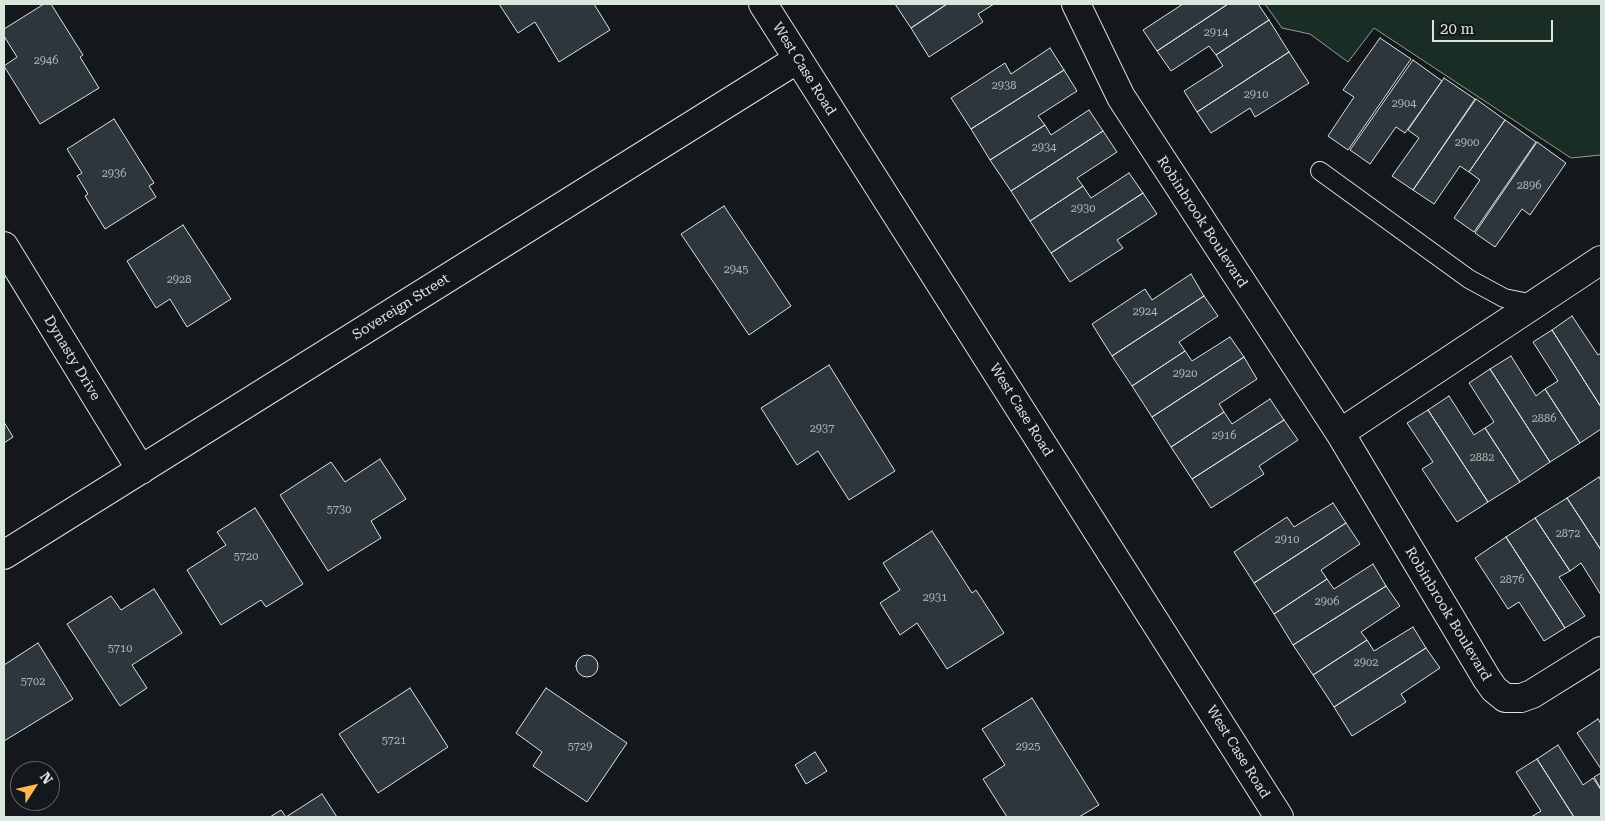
<!DOCTYPE html>
<html>
<head>
<meta charset="utf-8">
<style>
  body { margin:0 }
  #map { position:relative; width:1605px; height:821px; overflow:hidden; background:#14181c; font-family:"Roboto Serif",serif }
  canvas { display:block }
  .frame { position:absolute; inset:0; border:5px solid #d8e6dc; pointer-events:none }
  .north { position:absolute; left:10px; top:761px; width:50px; height:50px; box-sizing:border-box; background:#14181c; border:1px solid #626a69; border-radius:50%; rotate:55deg; font-size:14px; font-weight:700; line-height:20px; text-align:center; color:#d8e6dc }
  .north::after { content:''; display:block; margin:auto; width:18px; height:22px; background:#ffb74d; clip-path:polygon(50% 0,100% 100%,50% 72%,0 100%) }
  .scale { position:absolute; left:1432px; top:20px; width:121px; height:22px; box-sizing:border-box; border:2px solid #d8e6dc; border-top:0; padding-left:6px; font-size:15px; line-height:18px; white-space:nowrap; color:#d8e6dc; -webkit-text-stroke:4px #14181c; paint-order:stroke }
</style>
</head>
<body>
<div id="map">
<canvas width="1605" height="821"></canvas>
<div class="frame"></div>
<div class="north">N</div>
<div class="scale">20 m</div>
</div>
<script>
const ctx = document.querySelector('canvas').getContext('2d');
ctx.lineJoin = 'round';
function fillPath(path, color) { ctx.fillStyle = color; ctx.fill(path, 'evenodd'); }
const toPath = rows => new Path2D(rows.map(r => 'M' + r).join(''));
function strokePath(path, color, width, dash) { ctx.strokeStyle = color; ctx.lineWidth = width; ctx.lineCap = dash ? 'butt' : 'round'; ctx.setLineDash(dash || []); ctx.stroke(path); }
function label(font, color, halo, rows, align = 'center') {
  ctx.font = font + ' "Roboto Serif",serif'; ctx.lineWidth = 4; ctx.setLineDash([]); ctx.textBaseline = 'middle'; ctx.strokeStyle = halo; ctx.fillStyle = color; for (const [text, x, y, turn = 0] of rows) {
    ctx.save(); ctx.translate(x, y); ctx.rotate((+turn || 0) * Math.PI / 180); ctx.textAlign = isNaN(turn) ? turn : align; if (halo) ctx.strokeText(text, 0, 0); ctx.fillText(text, 0, 0); ctx.restore();
  }
}
const green = toPath([
  [1265,4,1601,4,1601,155,1571,158,1374,28,1348,62,1310,34,1282,28,1265,4]
]);
fillPath(green, '#1a2d24');
strokePath(green, '#939e99', 1);
const building = toPath([
  [44,4,51,4,83,55,80,57,99,88,40,124,4,66,17,57,4,36,4,29,44,4],
  [499,4,594,4,610,30,559,62,535,22,518,33,499,4],
  [895,4,947,4,911,28,895,4],
  [947,4,994,4,978,14,983,22,929,57,911,28,947,4],
  [1183,4,1228,4,1157,51,1143,30,1183,4],
  [1228,4,1258,4,1269,20,1216,55,1209,46,1171,71,1157,51,1228,4],
  [1269,20,1289,52,1197,112,1184,91,1223,66,1216,55,1269,20],
  [1380,38,1411,59,1348,150,1328,136,1354,97,1343,90,1380,38],
  [1050,48,1064,70,971,129,951,98,1005,63,1011,74,1050,48],
  [1289,52,1309,83,1255,117,1250,108,1211,133,1197,112,1289,52],
  [1413,60,1442,81,1405,133,1396,127,1370,164,1350,150,1413,60],
  [1064,70,1077,91,1038,116,1045,125,990,160,971,129,1064,70],
  [1444,78,1475,99,1413,190,1392,176,1419,138,1408,130,1444,78],
  [1476,99,1505,120,1469,172,1460,166,1434,204,1413,190,1476,99],
  [1089,110,1103,131,1011,191,990,160,1045,125,1051,135,1089,110],
  [114,119,154,183,149,186,156,197,105,229,85,196,88,194,77,176,82,173,67,149,114,119],
  [1505,120,1536,142,1474,232,1454,218,1480,180,1469,172,1505,120],
  [1103,131,1117,152,1077,178,1083,186,1030,221,1011,191,1103,131],
  [1537,142,1566,163,1530,215,1522,209,1495,247,1475,233,1537,142],
  [1129,173,1143,193,1051,253,1030,221,1083,186,1091,198,1129,173],
  [1143,193,1157,214,1117,240,1123,248,1070,282,1051,253,1143,193],
  [724,206,791,306,749,335,681,234,724,206],
  [183,225,231,299,187,327,170,299,156,308,127,261,183,225],
  [1191,274,1204,296,1112,356,1092,324,1145,289,1152,300,1191,274],
  [1204,296,1218,316,1179,342,1185,351,1132,386,1112,356,1204,296],
  [1572,316,1598,355,1601,353,1601,407,1552,330,1572,316],
  [1552,330,1601,407,1601,429,1580,443,1545,389,1558,381,1533,342,1552,330],
  [1230,337,1244,357,1152,417,1132,386,1185,351,1192,361,1230,337],
  [1511,356,1536,396,1545,389,1580,443,1550,462,1490,369,1511,356],
  [1244,357,1257,379,1219,404,1224,412,1171,447,1152,417,1244,357],
  [829,365,895,471,849,500,818,451,797,465,761,408,829,365],
  [1490,369,1550,462,1520,482,1485,428,1494,422,1469,383,1490,369],
  [1449,396,1474,435,1485,428,1520,482,1488,502,1428,410,1449,396],
  [1270,399,1284,420,1192,479,1171,447,1224,412,1232,424,1270,399],
  [1428,410,1488,502,1457,522,1422,469,1433,462,1407,423,1428,410],
  [1284,420,1298,440,1259,466,1264,474,1211,508,1192,479,1284,420],
  [4,422,13,437,4,443,4,422],
  [380,459,406,499,371,521,381,538,328,571,280,495,331,462,345,482,380,459],
  [1599,477,1601,481,1601,550,1567,498,1599,477],
  [1567,498,1601,550,1601,595,1581,563,1570,571,1535,518,1567,498],
  [1333,503,1346,523,1254,583,1234,552,1287,517,1294,527,1333,503],
  [255,508,303,584,266,607,261,600,221,625,187,570,226,545,217,532,255,508],
  [1535,518,1570,571,1559,577,1585,616,1565,628,1506,537,1535,518],
  [1346,523,1360,544,1321,570,1327,579,1274,614,1254,583,1346,523],
  [932,531,972,593,976,590,1004,633,947,669,917,623,900,635,880,603,900,590,883,563,932,531],
  [1506,537,1565,628,1544,641,1519,602,1508,609,1475,558,1506,537],
  [1373,564,1386,586,1293,645,1274,614,1327,579,1334,589,1373,564],
  [1386,586,1400,606,1361,632,1367,640,1313,675,1293,645,1386,586],
  [154,589,182,633,132,665,147,688,120,706,67,624,111,596,121,610,154,589],
  [1413,627,1426,648,1334,707,1313,675,1367,640,1374,651,1413,627],
  [38,643,73,699,4,741,4,665,38,643],
  [1426,648,1440,668,1401,694,1406,702,1352,736,1334,707,1426,648],
  '576 666a11 11 0 1 1 22 0a11 11 0 1 1-22 0Z',
  [410,688,448,747,378,793,339,734,410,688],
  [546,688,627,743,587,802,533,766,542,752,516,733,546,688],
  [1032,698,1099,805,1079,817,1007,817,983,779,1005,765,982,729,1032,698],
  [1598,719,1601,724,1601,769,1577,733,1598,719],
  [1558,745,1583,785,1593,778,1601,790,1601,817,1574,817,1537,759,1558,745],
  [815,752,827,771,806,784,795,765,815,752],
  [1537,759,1574,817,1531,817,1541,811,1516,772,1537,759],
  [1601,773,1601,789,1594,777,1601,773],
  [322,794,337,817,270,817,281,810,286,817,322,794]
]);
fillPath(building, '#2c363c');
strokePath(building, '#d8e6dc', 1);
const lane = toPath([
  [1320,171,1469,279,1504,298,1534,304]
]);
const street = toPath([
  [763,4,1279,817],
  [1076,4,1121,97,1340,433,1487,679,1494,689,1505,698,1521,698,1532,694,1601,651],
  [4,246,141,470],
  [1340,433,1601,260],
  [4,555,798,59]
]);
strokePath(lane, '#d8e6dc', 20);
strokePath(street, '#d8e6dc', 30);
strokePath(lane, '#14181c', 18);
strokePath(street, '#14181c', 28);
label('11px', '#adbab4', null, [
  ["2914",1216,33],
  ["2946",46,61],
  ["2938",1004,86],
  ["2910",1256,95],
  ["2904",1404,104],
  ["2900",1467,143],
  ["2934",1044,148],
  ["2936",114,174],
  ["2896",1529,186],
  ["2930",1083,209],
  ["2945",736,270],
  ["2928",179,280],
  ["2924",1145,312],
  ["2920",1185,374],
  ["2886",1544,419],
  ["2937",822,429],
  ["2916",1224,436],
  ["2882",1482,458],
  ["5730",339,510],
  ["2872",1568,534],
  ["2910",1287,540],
  ["5720",246,557],
  ["2876",1512,580],
  ["2931",935,598],
  ["2906",1327,602],
  ["5710",120,649],
  ["2902",1366,663],
  ["5702",33,682],
  ["5721",394,741],
  ["5729",580,747],
  ["2925",1028,747]
]);
label('14px', '#d8e6dc', '#14181c', [
  ["West Case Road",804,69,58],
  ["Robinbrook Boulevard",1202,222,57],
  ["Sovereign Street",401,307,-32],
  ["Dynasty Drive",72,358,59],
  ["West Case Road",1021,410,58],
  ["Robinbrook Boulevard",1448,614,59],
  ["West Case Road",1238,752,58]
]);
</script>
</body>
</html>
